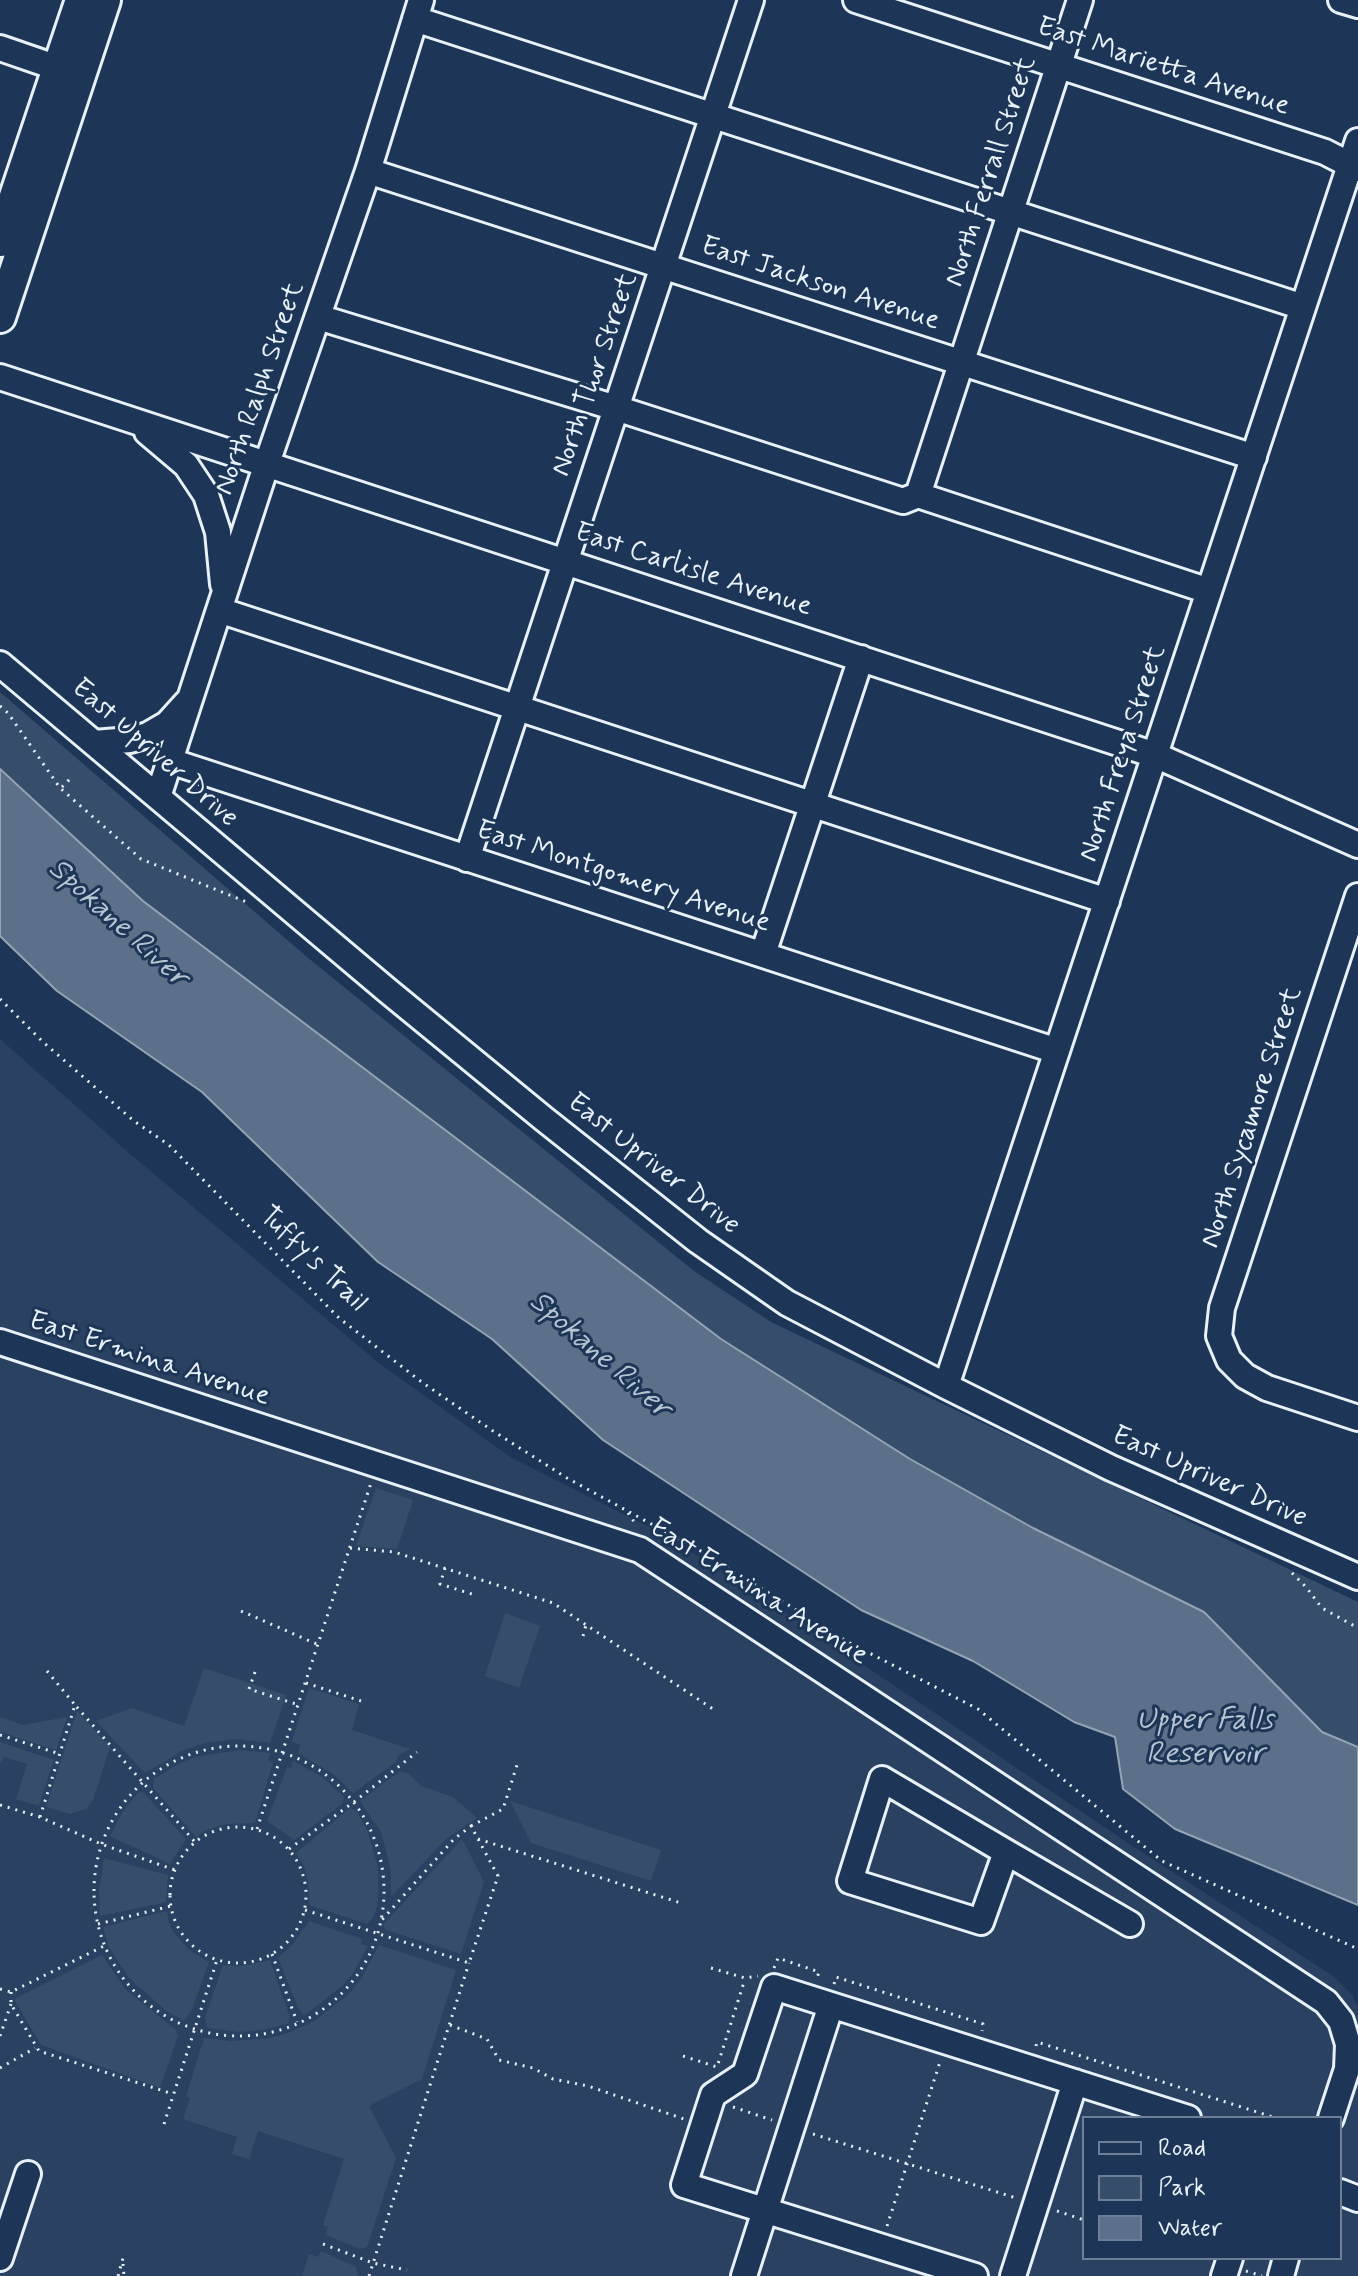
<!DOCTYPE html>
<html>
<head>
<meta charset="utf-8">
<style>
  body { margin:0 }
  #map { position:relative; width:1358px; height:2276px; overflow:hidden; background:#1d3557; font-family:Mynerve,sans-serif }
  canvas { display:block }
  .legend { position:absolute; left:1082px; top:2116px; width:260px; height:144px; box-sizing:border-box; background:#1d3557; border:2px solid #6e8097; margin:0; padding:10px 14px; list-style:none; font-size:24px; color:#e8f1f8 }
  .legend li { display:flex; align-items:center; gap:16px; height:40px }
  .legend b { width:40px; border:2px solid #6e8097 }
</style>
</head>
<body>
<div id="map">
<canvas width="1358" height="2276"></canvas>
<ul class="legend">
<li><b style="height:10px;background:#1d3557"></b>Road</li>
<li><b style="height:22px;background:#374d6c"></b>Park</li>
<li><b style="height:22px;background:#5d7089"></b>Water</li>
</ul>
</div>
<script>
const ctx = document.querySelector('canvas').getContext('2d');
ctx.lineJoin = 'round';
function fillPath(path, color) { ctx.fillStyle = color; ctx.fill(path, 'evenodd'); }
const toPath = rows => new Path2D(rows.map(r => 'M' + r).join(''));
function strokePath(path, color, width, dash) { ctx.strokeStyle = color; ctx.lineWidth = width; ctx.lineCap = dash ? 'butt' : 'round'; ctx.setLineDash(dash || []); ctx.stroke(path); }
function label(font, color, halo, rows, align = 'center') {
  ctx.font = font + ' Mynerve,sans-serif'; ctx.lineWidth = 6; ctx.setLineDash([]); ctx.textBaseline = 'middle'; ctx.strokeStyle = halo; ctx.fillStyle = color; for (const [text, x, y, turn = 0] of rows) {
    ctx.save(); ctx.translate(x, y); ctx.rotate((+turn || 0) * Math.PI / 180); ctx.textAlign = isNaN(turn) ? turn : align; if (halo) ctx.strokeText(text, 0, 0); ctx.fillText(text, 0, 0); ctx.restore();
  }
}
fillPath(toPath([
  [0,1039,129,1153,380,1364,512,1458,657,1531,739,1581,1131,1845,1333,1976,1352,1995,1358,2007,1358,2276,0,2276],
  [1084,2118,1340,2118,1340,2258,1084,2258]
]), '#2a4162');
fillPath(toPath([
  [0,692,307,957,694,1271,771,1322,1358,1602,1358,1747,1323,1732,1204,1612,1033,1528,910,1459,721,1339,143,901,0,769],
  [376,1488,413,1500,397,1549,356,1546],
  [505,1613,540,1626,519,1688,485,1676],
  [204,1668,286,1695,270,1743,237,1739,205,1743,182,1751,145,1773,96,1721,132,1708,184,1726],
  [309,1688,359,1704,352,1730,410,1749,399,1755,396,1762,353,1793,333,1774,298,1753,300,1745,292,1741],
  [77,1711,110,1747,93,1800,86,1809,70,1814,46,1807],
  [0,1717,23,1725,67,1717,56,1750,0,1732],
  [0,1742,54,1760,39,1806,16,1799,27,1764,4,1757,0,1764],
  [239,1750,270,1753,268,1760,273,1762,255,1823,226,1824,204,1831,196,1837,153,1788,154,1779,180,1763,195,1757],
  [293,1761,322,1777,344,1797,343,1803,294,1840,267,1821,287,1767,291,1768],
  [400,1771,409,1774,421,1786,453,1797,477,1818,447,1838,391,1897,391,1871,381,1832,360,1801],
  [143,1792,186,1839,170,1864,110,1836,123,1811,138,1793],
  [510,1801,661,1850,651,1881,531,1843],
  [350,1808,357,1812,367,1830,378,1867,378,1902,374,1916,367,1924,309,1905,308,1881,304,1866,296,1853],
  [462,1839,484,1882,461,1954,386,1930,383,1925],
  [104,1858,168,1875,166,1902,100,1916,99,1891],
  [167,1911,169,1923,174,1933,189,1950,209,1962,191,2012,184,2021,165,2010,129,1978,109,1947,103,1927],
  [309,1921,362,1939,361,1944,368,1946,354,1972,342,1986,304,2016,298,2008,278,1958,293,1944],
  [379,1945,456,1970,422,2079,369,2106,396,2158,367,2247,360,2249,326,2235,328,2227,323,2225,344,2159,258,2131,249,2159,232,2154,237,2137,183,2119,190,2098,186,2096,204,2038,231,2041,270,2038,291,2032,314,2021,349,1994,361,1979],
  [102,1955,125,1989,176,2030,178,2036,160,2088,41,2045,15,2001,16,1998],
  [270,1960,290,2017,288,2024,262,2030,239,2032,207,2028,205,2018,223,1965,243,1966],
  [321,2251,356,2267,358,2276,302,2276,309,2254,318,2257]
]), '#374d6c');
const water = toPath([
  [0,769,143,901,721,1339,910,1459,1033,1528,1204,1612,1322,1732,1358,1747,1358,1905,1175,1829,1123,1789,1115,1737,1074,1722,973,1661,861,1610,603,1440,492,1339,378,1262,202,1092,57,991,0,936,0,769]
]);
fillPath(water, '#5d7089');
strokePath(water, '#95a4b5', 2);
const minor = toPath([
  [856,0,1325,152,1358,169],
  [1341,0,1358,5],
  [415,19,1303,307],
  [0,48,58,68],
  [368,171,1254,457],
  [318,317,616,408,903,501,918,495,1209,591],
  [0,377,1155,755,1358,845],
  [147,432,186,465,206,495,218,532,223,584],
  [918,495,1080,0],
  [219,610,1107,901],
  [0,664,388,991,544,1119,698,1241,787,1303,946,1386,1111,1468,1358,1577],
  [94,743,130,740,148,735,167,724,186,703],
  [170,761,1057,1051],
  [158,797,267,463,368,171,421,0],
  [467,859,751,0],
  [1358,896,1222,1308,1219,1336,1229,1360,1245,1376,1267,1388,1358,1418],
  [763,954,861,658],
  [0,1342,640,1550,1326,2002,1341,2021,1348,2044,1347,2069,1331,2118],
  [946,1386,1358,141],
  [1006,1852,981,1922,850,1881,882,1779,1006,1852,1130,1924],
  [1340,2192,1358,2199],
  [0,2258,28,2174],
  [744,2276,831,2005],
  [975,2276,684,2185,713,2095,745,2074,774,1987,1188,2118],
  [1013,2276,1075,2082],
  [1224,2276,1230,2258],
  [1281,2276,1286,2258]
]);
const major = toPath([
  [0,241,81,0],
  [0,317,105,0]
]);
strokePath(minor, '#e8f1f8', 30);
strokePath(major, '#e8f1f8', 36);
strokePath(toPath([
  [0,706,8,713,60,788,141,859,249,903],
  [62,787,73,776],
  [0,999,43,1042,134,1121,169,1145,339,1318,423,1383,493,1431,567,1478,699,1550,850,1643,978,1709,1162,1861,1358,1949],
  [628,1513,637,1526],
  [350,1548,394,1552,553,1603,713,1709],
  [445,1568,440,1584,475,1595],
  [1292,1573,1306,1587,1322,1608,1358,1628],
  [241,1611,319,1645],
  [583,1636,586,1625],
  [47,1671,75,1705],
  [255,1672,249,1689,299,1705],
  [306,1683,361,1701],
  [0,1735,60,1754],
  '94 1891a145 145 0 1 1 290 0a145 145 0 1 1-290 0Z',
  [0,1805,40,1817,101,1844,175,1870],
  [40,1817,75,1705,195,1842],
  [471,1826,503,1809,517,1765],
  '170 1895a68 68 0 1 1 136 0a68 68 0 1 1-136 0Z',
  [257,1829,371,1483],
  [478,1839,684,1904],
  [289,1849,354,1802,417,1752],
  [305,1910,469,1963,498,1876,471,1826,454,1839,381,1921],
  [98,1924,171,1906],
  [272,1954,297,2022],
  [711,1968,745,1978,758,1976],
  [774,1968,778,1958,819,1972,817,1978],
  [834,1984,836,1977,983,2024,982,2031],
  [0,1989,11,1992,104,1946],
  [11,1992,11,2004,39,2051,173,2094],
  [450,2025,487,2039,499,2060,533,2068,553,2079,588,2086,684,2119],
  [0,2036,11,2004],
  [1036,2046,1037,2042,1276,2118],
  [683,2056,717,2067,745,1979],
  [0,2068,35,2048],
  [733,2107,772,2120],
  [164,2124,217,1960],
  [813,2134,1016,2198],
  [1057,2211,1084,2220],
  [887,2226,940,2062],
  [323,2244,373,2263,407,2270],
  [123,2264,124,2276],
  [1246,2271,1262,2276],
  [118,2276,123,2258],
  [369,2276,469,1963]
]), '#e8f1f8', 3, [2, 6]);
strokePath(minor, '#1d3557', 24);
strokePath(major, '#1d3557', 30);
label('28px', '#e8f1f8', '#1d3557', [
  ["East Marietta Avenue",1163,68,18],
  ["North Ferrall Street",992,172,-72],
  ["East Jackson Avenue",820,285,18],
  ["North Thor Street",596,375,-71],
  ["North Ralph Street",261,389,-71],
  ["East Carlisle Avenue",693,571,18],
  ["East Upriver Drive",154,754,41],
  ["North Freya Street",1124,754,-72],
  ["East Montgomery Avenue",623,878,18],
  ["North Sycamore Street",1253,1118,-72],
  ["East Upriver Drive",653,1165,38],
  ["Tuffy's Trail",312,1260,44],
  ["East Ermina Avenue",149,1360,18],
  ["East Upriver Drive",1209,1478,24],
  ["East Ermina Avenue",758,1593,32]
]);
label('italic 30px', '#b7c4d1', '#1d3557', [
  ["Spokane River",117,924,42],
  ["Spokane River",599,1356,41],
  ["Upper Falls",1205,1722],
  ["Reservoir",1205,1756]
]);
</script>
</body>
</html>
